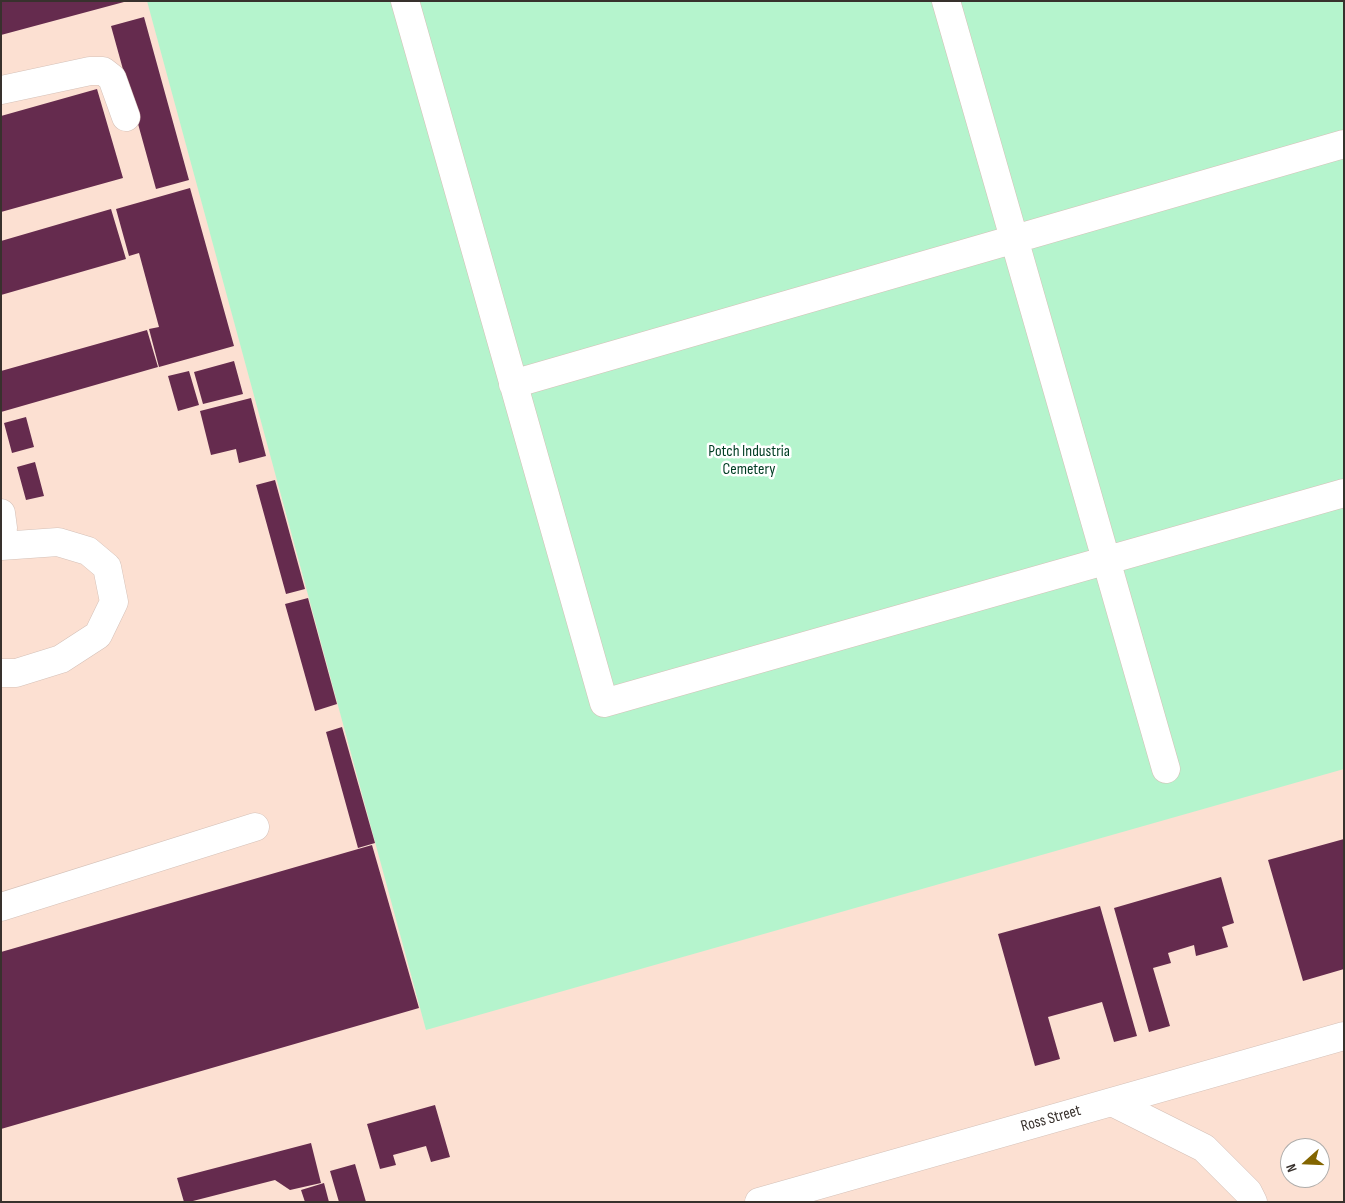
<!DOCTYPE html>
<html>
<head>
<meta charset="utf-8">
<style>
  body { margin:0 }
  #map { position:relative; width:1345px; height:1203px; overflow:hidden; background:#fdede5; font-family:"Sofia Sans Condensed",sans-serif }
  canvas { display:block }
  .frame { position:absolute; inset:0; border:2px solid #38312d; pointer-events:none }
  .north { position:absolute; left:1280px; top:1138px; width:50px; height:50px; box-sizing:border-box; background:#fff; border:1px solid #afadab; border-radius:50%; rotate:250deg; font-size:14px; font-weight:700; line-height:20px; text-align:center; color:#38312d }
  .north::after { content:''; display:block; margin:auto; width:18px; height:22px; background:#836500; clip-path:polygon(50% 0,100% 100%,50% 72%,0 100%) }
</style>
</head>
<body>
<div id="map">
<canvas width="1345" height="1203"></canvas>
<div class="frame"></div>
<div class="north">N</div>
</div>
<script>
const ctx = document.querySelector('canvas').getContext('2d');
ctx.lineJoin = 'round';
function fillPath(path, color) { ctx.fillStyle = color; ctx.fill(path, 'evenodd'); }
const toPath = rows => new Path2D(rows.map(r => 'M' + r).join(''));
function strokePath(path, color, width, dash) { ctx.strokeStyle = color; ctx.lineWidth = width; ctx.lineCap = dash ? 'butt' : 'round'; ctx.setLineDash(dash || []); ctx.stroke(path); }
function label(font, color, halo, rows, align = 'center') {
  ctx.font = font + ' "Sofia Sans Condensed",sans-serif'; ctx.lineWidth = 5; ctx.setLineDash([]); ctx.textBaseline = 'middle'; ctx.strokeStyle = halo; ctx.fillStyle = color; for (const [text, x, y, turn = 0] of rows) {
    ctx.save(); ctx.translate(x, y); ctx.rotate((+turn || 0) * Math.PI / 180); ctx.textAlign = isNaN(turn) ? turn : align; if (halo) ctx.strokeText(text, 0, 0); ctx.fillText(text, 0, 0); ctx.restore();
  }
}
fillPath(toPath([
  [1,1,1344,1,1344,1202,1,1202],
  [1290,1148,1320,1148,1320,1178,1290,1178]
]), '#fce0d2');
fillPath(toPath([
  [147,1,1344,1,1344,769,426,1030]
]), '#b5f4cd');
fillPath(toPath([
  [1,1,124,1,124,2,1,35],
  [144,17,189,180,156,189,111,26],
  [97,89,123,178,1,212,1,116],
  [190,188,234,346,159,367,149,329,159,327,139,253,129,256,116,209],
  [111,209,126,259,1,295,1,241],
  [147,330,158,367,1,412,1,371],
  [234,361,243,394,203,404,194,372],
  [189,371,199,405,178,411,168,376],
  [251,398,266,456,239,463,236,449,211,455,200,411],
  [26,417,34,447,12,453,4,423],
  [35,462,44,496,26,500,17,467],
  [275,480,305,589,286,594,256,485],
  [308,598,337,704,315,711,285,604],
  [342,727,375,843,358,848,326,732],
  [1344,839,1344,969,1303,981,1268,860],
  [372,845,419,1008,1,1129,1,952],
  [1221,877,1234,923,1222,927,1228,947,1196,956,1194,945,1168,953,1171,963,1153,968,1170,1026,1149,1032,1114,908],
  [1100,906,1137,1036,1114,1042,1102,1002,1048,1017,1060,1059,1035,1066,998,934],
  [435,1105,450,1157,431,1162,426,1146,393,1155,396,1165,380,1169,367,1124],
  [311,1143,321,1183,290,1190,275,1180,189,1202,184,1202,177,1178],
  [355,1164,366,1202,339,1202,330,1171],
  [324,1183,329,1202,305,1202,301,1190]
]), '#652b4e');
const minor = toPath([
  [405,1,604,703,1344,493],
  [946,1,1166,769],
  [1,90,90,71,103,71,112,78,126,117],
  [513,384,1344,144],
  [1,513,3,528,1,532],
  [1,546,58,542,88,551,107,567,114,602,98,635,61,659,16,673,1,673],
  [1,907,255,827],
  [1112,1102,1204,1148,1248,1192,1253,1202],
  [759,1202,1344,1036]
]);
strokePath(minor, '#d5c1b8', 29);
strokePath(minor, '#fff', 28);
label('16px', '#003d23', '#fff', [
  ["Potch Industria",749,452],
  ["Cemetery",749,470]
]);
label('16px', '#38312d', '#fff', [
  ["Ross Street",1051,1119,-16]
]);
</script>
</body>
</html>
